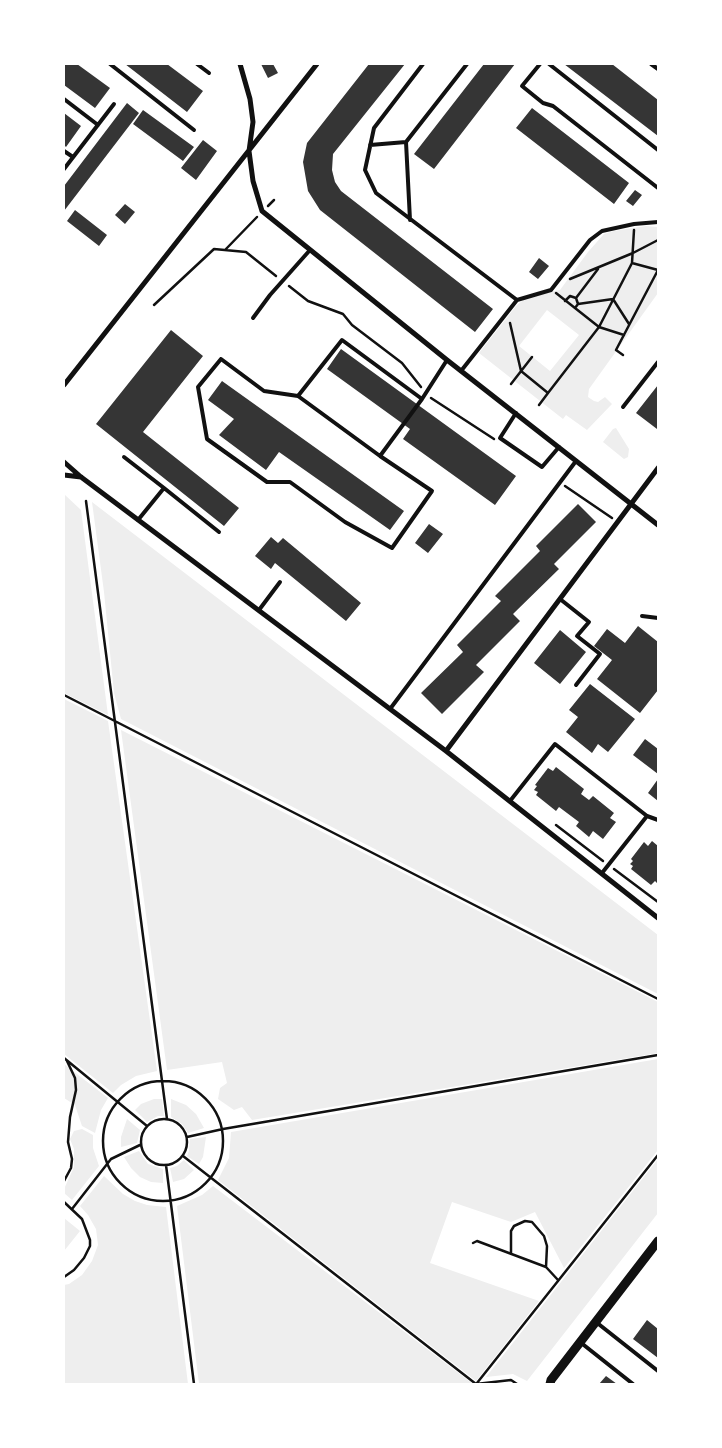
<!DOCTYPE html>
<html>
<head>
<meta charset="utf-8">
<style>
  body { margin:0 }
  #map { position:relative; width:722px; height:1448px; overflow:hidden; background:#fff; font-family:"Nunito Sans",sans-serif }
  canvas { display:block }
  .frame { position:absolute; inset:0; border:65px solid #fff; pointer-events:none }
</style>
</head>
<body>
<div id="map">
<canvas width="722" height="1448"></canvas>
<div class="frame"></div>
</div>
<script>
const ctx = document.querySelector('canvas').getContext('2d');
ctx.lineJoin = 'round';
function fillPath(path, color) { ctx.fillStyle = color; ctx.fill(path, 'evenodd'); }
const toPath = rows => new Path2D(rows.map(r => 'M' + r).join(''));
function strokePath(path, color, width, dash) { ctx.strokeStyle = color; ctx.lineWidth = width; ctx.lineCap = dash ? 'butt' : 'round'; ctx.setLineDash(dash || []); ctx.stroke(path); }
fillPath(toPath([
  [646,226,658,227,658,293,589,389,588,397,594,401,598,402,605,397,612,404,587,430,566,415,563,419,479,353,516,306,528,296,560,290,588,252,604,234,614,231],
  [547,310,579,335,550,371,519,346],
  [616,428,629,449,628,457,624,459,603,442,613,429],
  [64,494,81,510,108,715,64,693],
  [92,502,658,935,658,994,121,719,114,693,104,592],
  [64,699,108,721,157,1071,136,1076,121,1085,113,1093,64,1054],
  [121,730,658,1002,658,1053,252,1120,242,1107,234,1110,218,1099,220,1088,227,1083,222,1062,167,1070],
  [658,1059,658,1150,564,1268,535,1212,511,1222,452,1202,430,1263,539,1301,476,1381,218,1180,229,1158,231,1132],
  [64,1064,108,1098,101,1110,95,1133,82,1126,75,1105,64,1098],
  [154,1099,162,1099,164,1116,158,1116,147,1122,135,1110,141,1104],
  [171,1099,186,1105,196,1114,204,1128,188,1133,182,1124,171,1117],
  [127,1119,140,1130,137,1143,121,1147,121,1137],
  [82,1129,93,1135,93,1148,99,1166,72,1200,64,1193,64,1189,74,1167,74,1149,70,1139,74,1131],
  [206,1137,203,1157,199,1164,187,1156,189,1151,190,1139],
  [139,1151,148,1164,163,1169,163,1183,151,1182,140,1177,131,1168,124,1157],
  [658,1159,658,1213,527,1381,513,1374,486,1377],
  [184,1160,194,1170,184,1179,173,1182,170,1168,177,1166],
  [104,1176,123,1194,135,1201,147,1205,166,1207,188,1384,64,1384,64,1285,69,1284,82,1275,92,1261,98,1245,96,1229,88,1215,80,1206],
  [213,1186,473,1384,199,1384,177,1206,202,1195],
  [64,1218,80,1231,64,1251]
]), '#eee');
fillPath(toPath([
  [64,64,77,64,110,88,95,108,64,85],
  [125,64,167,64,203,91,187,112],
  [261,64,273,64,278,73,268,78],
  [369,64,405,64,333,154,332,170,335,182,341,191,493,309,475,332,320,210,308,191,303,162,307,143],
  [484,64,515,64,434,169,414,154],
  [564,64,612,64,658,100,658,136],
  [127,103,139,113,64,211,64,186],
  [532,108,629,183,614,204,516,128],
  [143,110,194,147,183,161,133,124],
  [64,113,81,126,66,147,64,145],
  [203,140,217,151,196,180,181,168],
  [635,190,642,195,633,206,626,201],
  [125,204,135,212,125,224,115,215],
  [75,210,107,235,99,246,67,221],
  [539,258,549,266,538,279,529,272],
  [171,330,203,356,143,432,239,508,224,526,96,424],
  [341,349,516,476,495,505,403,439,410,429,327,369],
  [222,381,404,511,390,530,279,452,266,470,219,435,234,419,208,400],
  [658,385,658,427,657,429,636,413],
  [578,504,596,522,554,564,559,569,513,614,520,621,476,665,484,672,442,714,421,693,463,652,457,645,501,601,495,596,540,551,536,546],
  [429,524,443,534,428,553,415,543],
  [271,537,278,543,283,538,361,603,346,621,275,563,271,569,255,556],
  [638,626,658,642,658,690,640,713,597,679,612,660,594,646,607,629,625,643],
  [560,630,586,652,560,684,534,663],
  [590,684,635,719,608,752,598,744,592,753,566,732,578,717,569,710],
  [645,739,658,749,658,774,633,755],
  [556,767,584,789,581,794,589,800,593,796,614,813,610,818,616,822,603,839,593,831,589,837,576,826,579,822,559,807,556,811,536,795,538,792,534,790,537,786,535,785,548,768,553,771],
  [658,779,658,801,648,793],
  [652,841,658,846,658,884,655,881,651,885,631,869,633,866,630,864,633,861,631,859,644,842,648,846],
  [647,1320,658,1329,658,1358,633,1339],
  [606,1376,617,1384,599,1384]
]), '#353535');
strokePath(toPath([
  [268,206,274,200],
  [225,250,257,217],
  [632,263,658,270],
  [570,279,633,253,658,240],
  [289,286,308,301,343,314,352,325,402,363,421,387],
  [556,293,599,327,632,263,634,230],
  [576,298,598,269],
  [565,301,570,296,576,298,578,304,575,308],
  [578,304,613,299,629,324],
  [154,305,214,249,246,252,276,276],
  [510,323,521,371,548,393,599,327,624,335],
  [623,355,616,350,658,270],
  [511,384,532,357],
  [431,398,494,439],
  [539,405,548,393],
  [565,486,612,518],
  [86,501,167,1119],
  [64,695,658,999],
  [556,825,603,861],
  [614,869,658,902],
  [64,1058,147,1126],
  '103 1141a60 60 0 1 1 120 0a60 60 0 1 1-120 0Z',
  '141 1142a23 23 0 1 1 46 0a23 23 0 1 1-46 0Z',
  [187,1137,223,1129,658,1055],
  [183,1156,476,1384,511,1380,517,1384],
  [166,1165,194,1384],
  [64,1181,71,1168,72,1159,68,1142,70,1117,76,1090,75,1078,67,1061],
  [64,1202,82,1219,90,1240,90,1246,84,1258,74,1270,64,1277],
  [72,1209,111,1159,140,1145],
  [473,1243,477,1241,546,1267,558,1280],
  [511,1253,511,1231,514,1226,525,1221,532,1222,544,1236,547,1246,546,1267],
  [477,1383,658,1155]
]), '#111', 2.5);
strokePath(toPath([
  [110,64,194,130],
  [197,64,209,73],
  [423,64,374,128,365,170,376,193,517,300,461,371],
  [540,64,522,86,543,103,553,106,658,188],
  [549,64,658,150],
  [651,64,658,69],
  [64,99,98,125],
  [370,145,406,142],
  [64,151,73,157],
  [64,169,114,104],
  [410,220,406,142,467,64],
  [517,300,551,290,590,240,602,231,634,224,658,222],
  [253,318,270,295,310,250],
  [221,359,264,391,298,396,380,456,432,491,392,548,345,522,290,482,267,482,207,439,198,387,221,359],
  [298,396,342,340,422,399,447,360],
  [623,407,658,362],
  [516,413,500,438,542,467,559,447],
  [380,456,422,399],
  [124,457,164,488,138,520],
  [164,488,219,532],
  [560,599,589,622,577,636,600,654,576,685],
  [259,610,280,582],
  [642,616,658,618],
  [390,709,576,461],
  [510,801,555,744,647,816],
  [602,873,647,816,658,820],
  [596,1322,658,1371],
  [580,1342,633,1384]
]), '#111', 4);
strokePath(toPath([
  [240,64,250,99,253,122,249,151,253,181,262,211,447,360,658,525],
  [64,385,317,64],
  [64,462,81,477,446,751,658,918],
  [64,475,81,477],
  [446,751,658,468]
]), '#111', 5);
strokePath(toPath([
  [550,1384,551,1380,658,1241]
]), '#111', 9);
</script>
</body>
</html>
